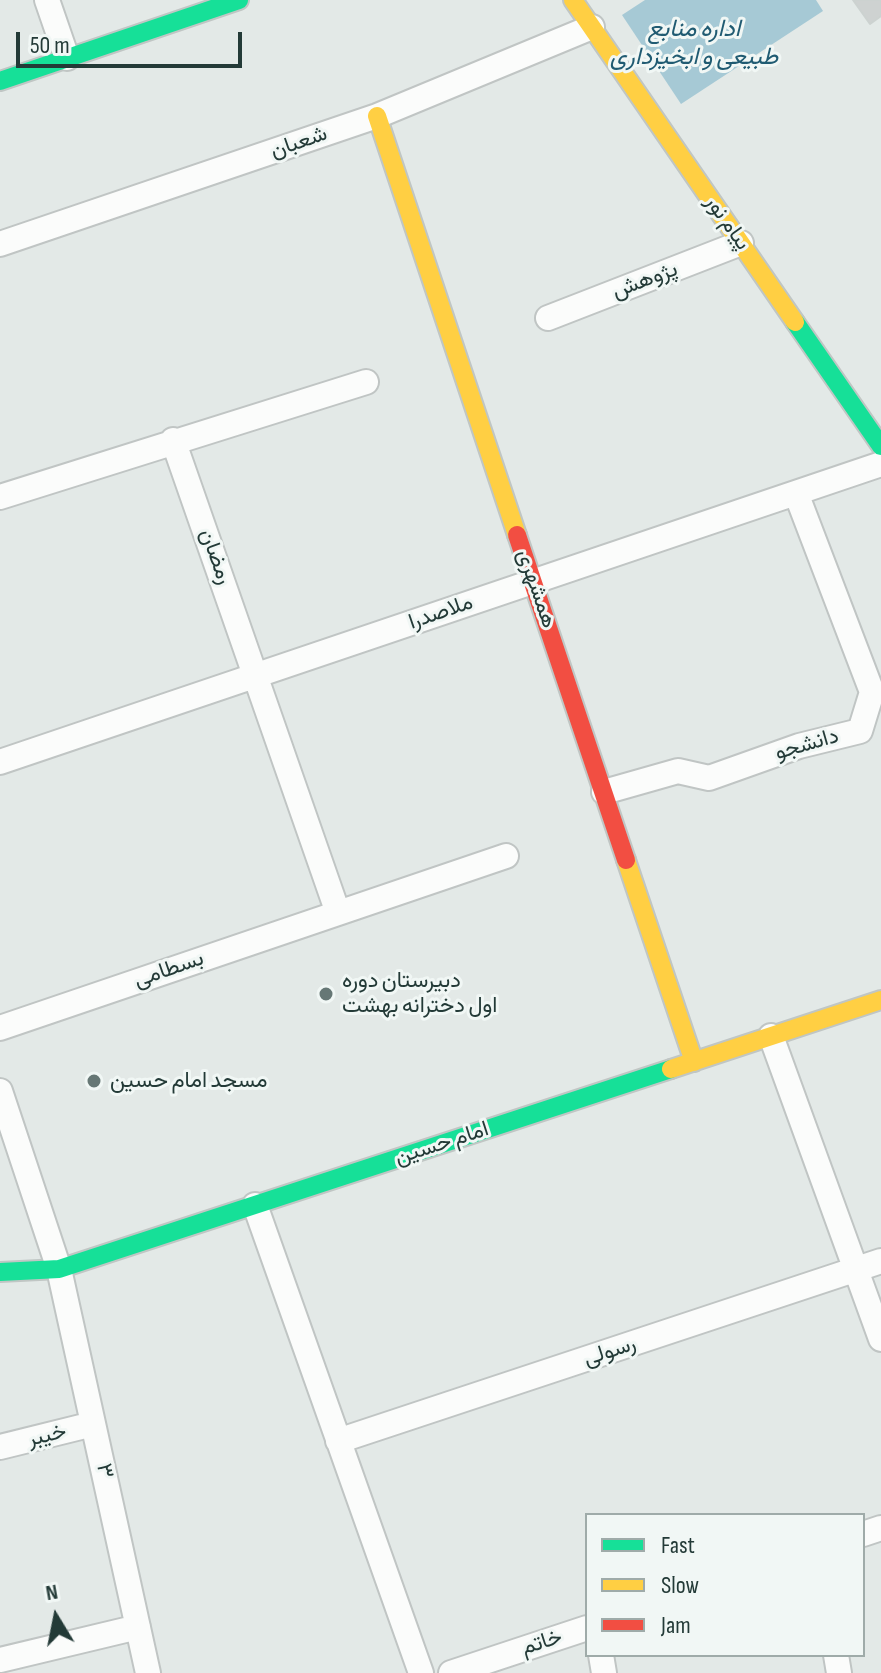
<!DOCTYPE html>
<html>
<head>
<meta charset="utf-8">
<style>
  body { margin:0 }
  #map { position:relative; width:881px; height:1673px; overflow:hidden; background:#e3e9e7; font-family:"Sofia Sans Condensed",sans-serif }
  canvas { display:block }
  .legend { position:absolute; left:585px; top:1513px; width:280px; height:144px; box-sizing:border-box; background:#f1f7f5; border:2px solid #9faba9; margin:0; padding:10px 14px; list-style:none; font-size:24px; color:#233a37 }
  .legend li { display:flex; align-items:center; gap:16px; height:40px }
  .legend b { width:40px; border:2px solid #9faba9 }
  .north { position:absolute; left:16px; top:1577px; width:80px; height:80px; -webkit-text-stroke:6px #f1f7f5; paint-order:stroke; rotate:350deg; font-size:22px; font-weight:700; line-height:32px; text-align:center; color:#233a37 }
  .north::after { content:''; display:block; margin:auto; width:28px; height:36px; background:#233a37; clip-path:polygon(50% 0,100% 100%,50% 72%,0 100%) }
  .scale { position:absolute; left:16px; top:32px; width:226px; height:36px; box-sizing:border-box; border:4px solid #233a37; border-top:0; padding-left:10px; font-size:24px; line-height:28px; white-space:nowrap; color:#233a37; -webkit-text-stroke:6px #f1f7f5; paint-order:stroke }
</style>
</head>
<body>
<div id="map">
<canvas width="881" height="1673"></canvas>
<ul class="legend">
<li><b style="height:10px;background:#16e098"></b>Fast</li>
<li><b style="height:10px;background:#ffcf43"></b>Slow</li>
<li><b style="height:10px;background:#f24e42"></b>Jam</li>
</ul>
<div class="north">N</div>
<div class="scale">50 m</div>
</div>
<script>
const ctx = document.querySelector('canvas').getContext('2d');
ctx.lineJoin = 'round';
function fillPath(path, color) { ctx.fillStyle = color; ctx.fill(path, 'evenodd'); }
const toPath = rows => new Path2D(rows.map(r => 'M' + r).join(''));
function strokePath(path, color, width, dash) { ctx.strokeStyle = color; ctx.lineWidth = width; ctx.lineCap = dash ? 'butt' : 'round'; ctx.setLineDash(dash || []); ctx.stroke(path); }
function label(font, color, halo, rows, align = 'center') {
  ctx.font = font + ' "Sofia Sans Condensed",Vazirmatn,sans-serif'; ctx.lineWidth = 6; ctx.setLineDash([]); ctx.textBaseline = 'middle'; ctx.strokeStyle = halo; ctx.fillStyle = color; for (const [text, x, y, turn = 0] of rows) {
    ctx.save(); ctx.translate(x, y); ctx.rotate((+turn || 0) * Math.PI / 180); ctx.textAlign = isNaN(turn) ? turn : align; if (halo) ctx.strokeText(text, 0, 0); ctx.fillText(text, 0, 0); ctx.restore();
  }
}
fillPath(toPath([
  [645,0,816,0,823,11,681,104,622,15]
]), '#a6c9d5');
const building = toPath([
  [853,0,881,0,881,16,870,24,853,0]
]);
fillPath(building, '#ced2d1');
strokePath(building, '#ccd2d0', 2);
const street = toPath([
  [47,0,67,58],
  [0,244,377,116,592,27],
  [548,318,741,243],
  [173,440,338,913],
  [0,497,366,382],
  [0,762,881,464],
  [604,792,678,771,709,778,799,746,860,731,872,692,796,493],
  [0,1028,506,856],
  [771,1036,881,1339],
  [0,1091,59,1269,148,1673],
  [255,1205,421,1673],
  [338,1441,881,1261],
  [0,1447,93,1424],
  [863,1534,881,1528],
  [601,1655,604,1673],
  [836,1655,839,1673],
  [0,1660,138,1627],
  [451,1673,587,1628]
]);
const fast = toPath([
  [0,81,239,0],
  [795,322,881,446],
  [0,1272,59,1269,671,1069]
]);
const slow = toPath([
  [573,0,795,322],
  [377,116,517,535],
  [626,860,694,1062],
  [671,1069,881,1000]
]);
const jam = toPath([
  [517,535,626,860]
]);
strokePath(street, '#c0c5c4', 28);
strokePath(fast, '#c0c6c4', 22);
strokePath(slow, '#c0c6c4', 22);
strokePath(jam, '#c0c6c4', 22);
strokePath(street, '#fbfcfb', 24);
strokePath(fast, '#16e098', 18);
strokePath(slow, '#ffcf43', 18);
strokePath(jam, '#f24e42', 18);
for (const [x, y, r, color] of [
  [326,994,8,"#667775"],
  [94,1081,8,"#667775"]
]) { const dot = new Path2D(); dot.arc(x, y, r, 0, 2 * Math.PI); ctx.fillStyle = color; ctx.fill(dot); strokePath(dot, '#f1f7f5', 3); }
label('22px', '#233a37', '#f1f7f5', [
  ["شعبان",299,143,-19],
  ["پیام نور",727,223,55],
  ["پژوهش",645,281,-21],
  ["رمضان",215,557,70],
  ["همشهری",536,589,71],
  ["ملاصدرا",441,613,-19],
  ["دانشجو",807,745,-16],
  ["بسطامی",169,970,-19],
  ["امام حسین",442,1144,-18],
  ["رسولی",610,1352,-18],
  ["خیبر",47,1436,-14],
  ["۳",104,1471,78],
  ["خاتم",542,1643,-18]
]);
label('22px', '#233a37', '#f1f7f5', [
  ["دبیرستان دوره",342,981],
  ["اول دخترانه بهشت",342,1006],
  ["مسجد امام حسین",110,1081]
], 'left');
label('italic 24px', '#205b72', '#f1f7f5', [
  ["اداره منابع",694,30],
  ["طبیعی و ابخیزداری",694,58]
]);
</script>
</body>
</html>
